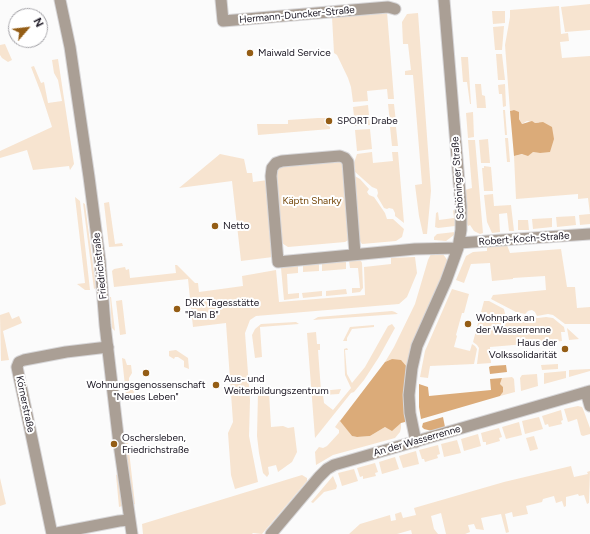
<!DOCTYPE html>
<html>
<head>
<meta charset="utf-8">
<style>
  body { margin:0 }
  #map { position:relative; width:590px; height:534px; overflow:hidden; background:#fbfbfb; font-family:Figtree,sans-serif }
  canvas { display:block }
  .north { position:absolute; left:8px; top:8px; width:40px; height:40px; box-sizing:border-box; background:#fff; border:1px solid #a3a2a7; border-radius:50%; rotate:62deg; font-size:11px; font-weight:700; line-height:16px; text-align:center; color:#1a1622 }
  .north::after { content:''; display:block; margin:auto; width:14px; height:18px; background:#945d15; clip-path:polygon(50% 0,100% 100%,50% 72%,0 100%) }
</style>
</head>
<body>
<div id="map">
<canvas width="590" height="534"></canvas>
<div class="north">N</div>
</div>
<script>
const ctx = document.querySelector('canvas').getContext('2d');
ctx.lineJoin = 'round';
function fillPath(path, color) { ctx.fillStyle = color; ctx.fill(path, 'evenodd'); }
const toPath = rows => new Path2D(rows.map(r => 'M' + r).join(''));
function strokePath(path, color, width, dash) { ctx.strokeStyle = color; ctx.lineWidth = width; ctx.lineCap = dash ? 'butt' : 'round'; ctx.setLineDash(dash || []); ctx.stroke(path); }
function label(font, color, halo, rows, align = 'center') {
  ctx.font = font + ' Figtree,sans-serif'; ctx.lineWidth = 4; ctx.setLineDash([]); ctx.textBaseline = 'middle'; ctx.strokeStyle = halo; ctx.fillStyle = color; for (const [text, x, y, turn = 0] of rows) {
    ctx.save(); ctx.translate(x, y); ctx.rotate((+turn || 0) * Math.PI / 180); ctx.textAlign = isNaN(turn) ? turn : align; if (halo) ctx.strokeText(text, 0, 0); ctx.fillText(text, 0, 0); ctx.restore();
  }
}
fillPath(toPath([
  [590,4,590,30,565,32,561,7],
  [559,6,561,34,568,33,569,41,560,42,562,58,590,56,590,224,580,225,579,215,590,214,588,198,578,199,578,194,516,199,514,156,533,152,540,153,539,122,535,123,527,121,522,124,514,110,510,111,505,45,510,17,510,10],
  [492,11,505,11,505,23,493,24],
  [387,12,394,99,388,99,387,89,367,91,368,101,353,102,351,87,348,78,337,55,334,53,332,17],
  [418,13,431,191,427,234,423,234,419,216,415,185,422,184,413,75,405,75,405,71,411,70,408,44,403,44,402,22,407,14],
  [504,26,502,50,495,50,493,27],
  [5,44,12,60,8,62,2,58,0,55,0,45],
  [496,54,502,54,505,80,498,80],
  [461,57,468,57,471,104,470,104,467,82,463,82],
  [58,59,74,164,70,170,69,166,33,170,27,150,0,158,0,151,52,127,41,93,31,67,34,66,41,83,44,82,48,103,62,101,58,80,54,73,52,60],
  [475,84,481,84,482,95,485,96,486,108,477,108],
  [505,84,506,106,503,107,502,94,499,94,498,85],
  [388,104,394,104,396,122,390,122],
  [368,105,370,125,355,126,353,107],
  [503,110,505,110,507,135,505,135],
  [473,112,474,137,468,138,466,113],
  [318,118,326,118,327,125,330,127,330,129,258,135,257,124,288,124,288,120],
  [390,127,396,127,398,146,392,146],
  [370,129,372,149,357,151,355,130],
  [505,138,508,138,510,162,507,162],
  [488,139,490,163,481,163,479,140],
  [468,140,475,140,483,233,480,234,474,231,470,225,468,226,466,222,465,190,472,188],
  [372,152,373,163,393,161,392,152,398,152,404,223,395,216,395,213,393,209,389,208,387,209,384,208,377,196,378,193,377,189,372,187,354,171,353,166,357,154],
  [220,154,244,159,247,173,252,173,253,182,268,180,273,257,241,261,232,181,179,188],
  [337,161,341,162,343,165,350,239,345,242,288,247,280,242,275,173,278,168,281,166],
  [484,166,491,167,493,191,484,191,482,168,484,168],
  [353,175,360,179,369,189,367,192,369,195,374,197,385,213,387,219,393,219,404,229,402,237,396,241,362,244,358,238],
  [493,194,494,206,511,205,514,231,509,231,507,213,499,214,500,232,492,233,487,222,484,195],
  [75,197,80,201,90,290,85,290,77,284,85,283],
  [109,202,115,244,122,243,123,246,109,247,104,203],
  [83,203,85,204,96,288,94,289],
  [453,210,456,212,455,226,438,228,435,227,436,213,438,212,439,220,454,218],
  [575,216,576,225,557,227,556,217],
  [552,218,552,227,533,229,532,219],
  [518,220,528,220,529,230,518,230],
  [455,232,454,235,446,241,434,240,434,237,437,234],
  [507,245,510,253,561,249,567,287,575,287,577,308,590,307,590,324,565,324,553,315,548,314,537,316,535,312,532,310,528,311,525,314,516,312,491,299,493,295,546,290,545,276,513,278,513,279,492,281,490,263,471,264,464,283,456,280,466,256,473,252,487,251,487,247],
  [432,252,443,254,448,261,411,348,407,367,392,359,385,362,394,347,415,304,428,260],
  [415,257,417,273,407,297,399,304,256,316,250,320,245,333,250,400,249,436,258,482,235,489,231,475,228,433,233,422,226,323,193,327,188,279,114,287,112,271,114,269,125,267,126,270,129,269,130,278,176,273,175,265,177,265,195,283,198,283,199,292,243,286,242,276,276,270,279,302,365,295,364,267,391,264,391,258],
  [358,260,361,261,362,263,363,288,360,292,352,293,352,288,360,288,358,268,350,268,349,261],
  [346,261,346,269,322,271,322,263],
  [319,264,319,271,303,272,303,265],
  [298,265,298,273,287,274,288,294,299,293,299,298,284,300,281,268,285,266],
  [346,289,347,294,326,296,326,291],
  [452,289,469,294,464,313,462,313,456,335,457,336,454,347,470,351,472,344,475,346,477,349,474,364,430,366,428,378,420,377,425,351],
  [322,291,322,296,303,298,302,293],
  [110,297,111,297,115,331,112,328],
  [122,300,126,334,120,335,116,301],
  [484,301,489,301,504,309,505,314,508,318,515,314,538,318,546,317,553,318,564,327,565,332,561,332,562,341,490,347,491,363,477,364,479,348,477,345,473,342],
  [392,311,395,312,398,314,313,320,318,317],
  [9,312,12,319,19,316,22,323,3,331,9,360,1,361,0,315],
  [296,322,299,324,260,327,262,357,255,358,252,335,255,329,261,324],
  [392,324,395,328,379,357,364,380,354,392,351,393,315,438,307,333,316,332,317,344,320,344,320,350,318,350,321,391,341,389,339,394,323,395,324,403,333,410,351,388,345,375,344,349,347,348,348,350,345,350,347,374,352,383,365,367,388,326],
  [374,325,374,327,352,329,347,338,347,341,343,341,350,327],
  [567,328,579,339,569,340],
  [176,350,188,358,189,369,184,367,184,361,178,357,175,357,174,359,169,356,169,351],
  [122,358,125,359,127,365,131,365,132,373,129,378,129,382,133,385,134,394,126,395],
  [558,364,558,369,542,370,541,365],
  [590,369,590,371,569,377,569,370],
  [566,371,566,378,544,384,544,373],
  [537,374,538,386,521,391,520,378,522,375],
  [512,377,514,379,515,392,500,396,503,392,500,384,502,378],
  [269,392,271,427,283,426,288,428,294,427,297,452,292,462,278,472,276,465,268,467,269,474,267,477,263,473,259,453,257,436,258,393],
  [578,406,582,407,583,409,590,428,590,434,583,436,581,435,577,419,568,422,564,409],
  [561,410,563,420,561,421,562,424,549,427,548,424,545,425,542,416],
  [539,417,543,429,525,434,522,421],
  [340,420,352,436,357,437,370,436,385,427,388,428,401,423,401,428,400,432,395,438,333,455,316,465,315,452,319,447,323,448,327,446,339,433,339,430,335,427],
  [519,422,522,435,506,439,502,427],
  [499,428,502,437,499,438,500,441,486,445,486,442,483,442,481,433],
  [478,434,481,446,464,451,461,439],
  [534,436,538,449,530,451,526,438],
  [457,440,461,453,444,457,441,444],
  [128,442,135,504,133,505,125,444],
  [438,445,440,454,437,455,438,458,425,462,424,459,422,459,419,450],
  [416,451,419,464,403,468,399,456],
  [395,457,399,469,382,474,379,462],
  [375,463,378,472,375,473,376,476,363,479,363,476,360,477,357,468],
  [571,466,574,477,588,474,587,472,590,471,589,503,587,504,584,495,579,496,578,494,566,497,566,506,564,507,562,501,556,503,554,496,543,499,542,502,526,506,528,514,513,517,512,512,505,514,509,532,506,533,501,514,481,518,484,530,476,529,474,524,468,525,470,532,465,534,446,534,441,513,431,516,434,529,438,534,412,534,411,530,397,534,349,534,360,524,390,515,391,521,396,520,395,514,401,512,403,518,416,515,414,508,504,482],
  [354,469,358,481,342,486,338,473],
  [118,474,122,506,119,507,116,475],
  [302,475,307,478,307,481,262,534,253,533,252,534,143,534,142,524],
  [333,476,337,486,336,489,324,492,313,503,311,502],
  [0,478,6,504,0,506]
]), '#f7e4d0');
fillPath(toPath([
  [514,110,519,112,519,119,522,124,532,121,535,123,543,122,552,127,554,139,550,152,540,153,533,152,528,156,522,154,514,156,510,111],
  [392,359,401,360,407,367,405,389,405,422,401,423,392,431,385,427,370,436,357,437,352,436,340,421,385,362],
  [506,365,507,372,490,374,489,367,491,366],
  [502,378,500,384,503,387,503,392,500,396,421,419,419,407,419,384,428,387,429,396,491,390,490,379],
  [443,417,445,427,432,431,424,429,422,427,423,423]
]), '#dbab79');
const minor = toPath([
  [221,0,223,21,388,7,395,9],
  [459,243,590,234],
  [355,254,348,162,345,158,340,156,282,161,276,163,272,168,271,176,278,262,415,249,458,248],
  [108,347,66,352,24,360,19,362,17,367,52,534,119,521,129,520],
  [586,392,590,406],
  [416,442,410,413,409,395,412,368,417,346,446,281,458,248,461,230,461,206,444,0],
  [271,534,319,477,327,469,334,465,590,391]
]);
const tertiary = toPath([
  [60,0,70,47,89,177,100,261,105,325,119,444,132,534]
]);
strokePath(minor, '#d7d6d8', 13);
strokePath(tertiary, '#d7d6d8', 13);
strokePath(minor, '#aa9f95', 11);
strokePath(tertiary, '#aa9f95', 11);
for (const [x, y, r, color] of [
  [250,53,4,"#945d15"],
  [329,121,4,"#945d15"],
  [215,226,4,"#945d15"],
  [177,309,4,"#945d15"],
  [468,324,4,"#945d15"],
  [565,349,4,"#945d15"],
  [146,373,4,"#945d15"],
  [216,385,4,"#945d15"],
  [114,444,4,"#945d15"]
]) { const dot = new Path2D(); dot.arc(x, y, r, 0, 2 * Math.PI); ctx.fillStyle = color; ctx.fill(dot); strokePath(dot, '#fff', 1.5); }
label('10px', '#1a1622', '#fff', [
  ["Hermann-Duncker-Straße",297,15,-5],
  ["Schöninger Straße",458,178,-94],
  ["Robert-Koch-Straße",524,239,-4],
  ["Friedrichstraße",100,266,-96],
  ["Körnerstraße",25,404,78],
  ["An der Wasserrenne",417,441,-16]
]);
label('10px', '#1a1622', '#fff', [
  ["Maiwald Service",258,53],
  ["SPORT Drabe",337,121],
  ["Netto",223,226],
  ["DRK Tagesstätte",185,303],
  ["\"Plan B\"",185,315],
  ["Wohnpark an",476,318],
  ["der Wasserrenne",476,330],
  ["Haus der",557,343,"right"],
  ["Volkssolidarität",557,355,"right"],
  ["Aus- und",224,379],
  ["Weiterbildungszentrum",224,391],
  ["Wohnungsgenossenschaft",146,385,"center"],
  ["\"Neues Leben\"",146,397,"center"],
  ["Oschersleben,",122,438],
  ["Friedrichstraße",122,450]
], 'left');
label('10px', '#75480b', '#fff', [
  ["Käptn Sharky",312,201]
]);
</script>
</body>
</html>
